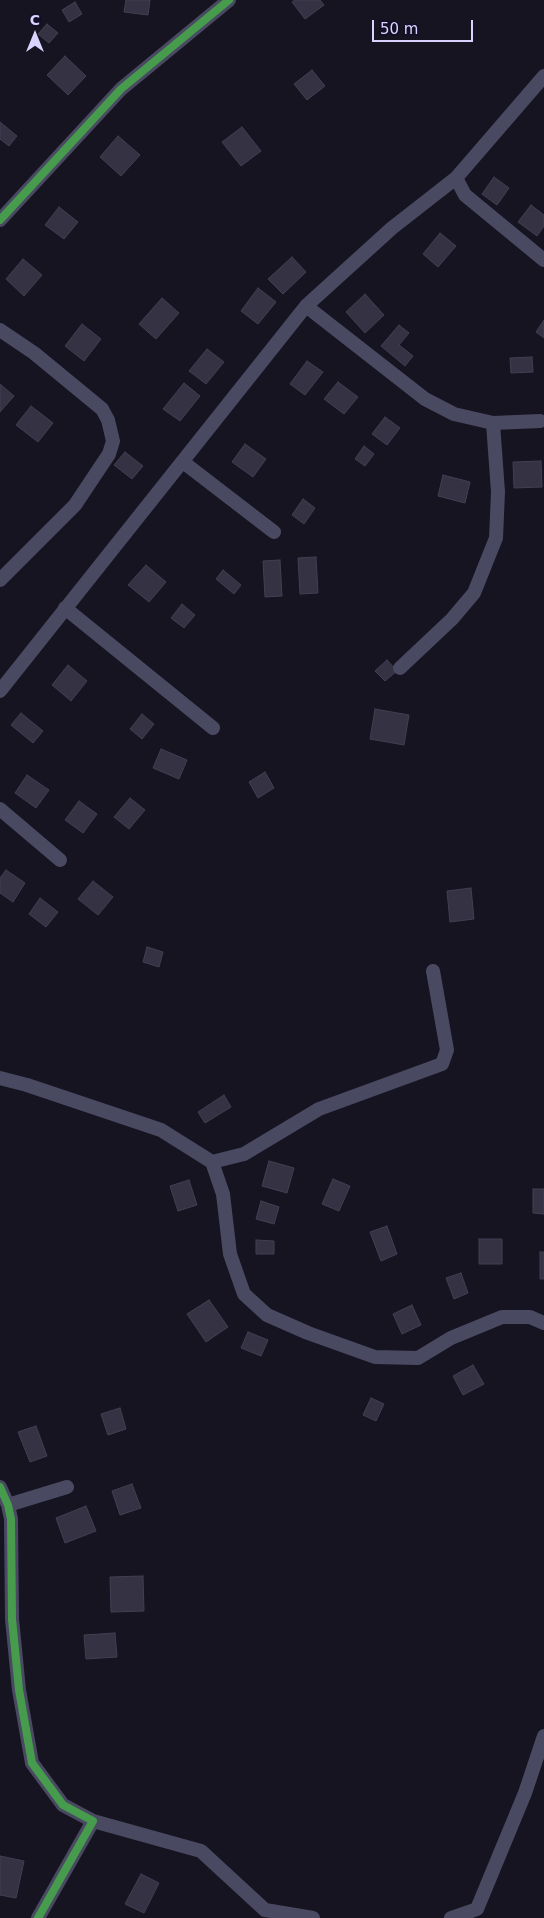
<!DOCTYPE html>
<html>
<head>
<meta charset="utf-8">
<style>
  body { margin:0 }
  #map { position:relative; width:544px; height:1918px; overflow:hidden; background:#161421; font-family:"DejaVu Sans",sans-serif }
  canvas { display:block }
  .north { position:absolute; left:10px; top:10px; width:50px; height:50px; -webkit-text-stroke:4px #130f26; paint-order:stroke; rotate:0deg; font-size:14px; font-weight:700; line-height:20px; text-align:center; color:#d9d4ff }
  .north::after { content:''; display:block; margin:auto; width:18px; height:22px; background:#d9d4ff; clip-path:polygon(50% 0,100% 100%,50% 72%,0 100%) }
  .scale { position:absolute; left:372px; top:20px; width:101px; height:22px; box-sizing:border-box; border:2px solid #d9d4ff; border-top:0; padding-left:6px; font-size:15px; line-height:18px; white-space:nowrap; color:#d9d4ff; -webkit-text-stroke:4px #130f26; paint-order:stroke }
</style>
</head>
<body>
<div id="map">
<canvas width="544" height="1918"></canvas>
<div class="north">С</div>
<div class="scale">50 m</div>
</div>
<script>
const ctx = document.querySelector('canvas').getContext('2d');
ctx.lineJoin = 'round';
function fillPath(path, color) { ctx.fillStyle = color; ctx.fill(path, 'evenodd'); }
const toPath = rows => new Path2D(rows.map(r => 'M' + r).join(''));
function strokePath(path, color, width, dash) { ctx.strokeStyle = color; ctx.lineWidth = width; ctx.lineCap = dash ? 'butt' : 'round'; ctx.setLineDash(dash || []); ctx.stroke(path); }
const building = toPath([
  [126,0,150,0,148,15,124,12,126,0],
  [295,0,320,0,324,5,305,19,292,2,295,0],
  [75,2,82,14,69,22,62,10,75,2],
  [47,24,58,33,49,43,38,34,47,24],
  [65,56,86,76,68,95,47,75,65,56],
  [312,70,325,86,307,100,294,84,312,70],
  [0,122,17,136,9,146,0,139,0,122],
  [242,127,261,151,241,166,222,142,242,127],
  [118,136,140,155,121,176,100,157,118,136],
  [494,177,509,188,497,205,482,194,494,177],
  [531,205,544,215,544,226,537,236,518,222,531,205],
  [59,207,78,222,64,239,45,225,59,207],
  [440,233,456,246,438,267,423,254,440,233],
  [292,257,306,272,283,294,268,279,292,257],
  [23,259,42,275,24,296,6,279,23,259],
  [258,288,276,302,258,324,241,311,258,288],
  [365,294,384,315,365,333,346,312,365,294],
  [162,298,179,313,156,339,139,324,162,298],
  [544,320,544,338,536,332,544,320],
  [82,324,101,339,84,361,65,346,82,324],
  [399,325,409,333,399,345,413,356,405,366,381,346,399,325],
  [207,349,224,362,206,384,189,371,207,349],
  [532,357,533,372,511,373,510,358,532,357],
  [307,361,323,372,305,395,290,384,307,361],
  [338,382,358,397,344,414,324,399,338,382],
  [184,383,200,396,180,421,163,409,184,383],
  [0,384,14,396,0,412,0,384],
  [31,406,53,423,38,442,16,425,31,406],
  [385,417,400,428,387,445,372,434,385,417],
  [245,444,266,459,253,477,232,462,245,444],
  [364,446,374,454,365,466,355,459,364,446],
  [125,452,143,466,132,479,114,465,125,452],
  [541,461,542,487,514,488,513,462,541,461],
  [443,475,470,482,465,503,438,496,443,475],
  [303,499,315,508,304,524,292,515,303,499],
  [316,557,318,593,300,594,298,558,316,557],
  [280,560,282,596,265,597,263,561,280,560],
  [146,565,166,582,149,602,128,585,146,565],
  [223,570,241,585,234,594,216,579,223,570],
  [182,604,195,615,184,628,171,618,182,604],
  [387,660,397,671,385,681,375,671,387,660],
  [68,665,87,681,71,701,52,685,68,665],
  [375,709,409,715,404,745,370,739,375,709],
  [21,713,43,731,33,743,11,725,21,713],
  [142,714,154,724,142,739,130,729,142,714],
  [161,749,187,760,179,779,153,768,161,749],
  [265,772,274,788,258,798,249,782,265,772],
  [27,775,49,790,36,808,15,793,27,775],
  [130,798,145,810,129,829,114,817,130,798],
  [79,801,97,814,83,833,65,820,79,801],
  [6,870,25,883,13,902,0,893,0,878,6,870],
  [93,881,113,897,98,915,78,899,93,881],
  [471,888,474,919,450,922,447,891,471,888],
  [40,898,58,912,46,927,29,914,40,898],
  [147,947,163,952,159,967,143,962,147,947],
  [224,1095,231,1107,205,1123,198,1112,224,1095],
  [269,1161,294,1168,287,1193,262,1186,269,1161],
  [333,1179,350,1186,339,1211,322,1204,333,1179],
  [189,1180,197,1205,178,1211,170,1186,189,1180],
  [533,1189,544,1189,544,1214,533,1213,533,1189],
  [261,1201,279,1207,274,1224,256,1219,261,1201],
  [387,1226,397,1254,381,1261,370,1232,387,1226],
  [479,1239,502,1239,502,1264,479,1264,479,1239],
  [256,1240,274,1241,274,1254,256,1254,256,1240],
  [540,1252,544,1252,544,1279,540,1279,540,1252],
  [461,1273,468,1293,454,1299,446,1278,461,1273],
  [209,1300,228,1327,206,1342,187,1314,209,1300],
  [412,1305,421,1325,402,1334,393,1314,412,1305],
  [248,1332,268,1340,261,1356,241,1348,248,1332],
  [473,1365,484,1384,463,1395,453,1376,473,1365],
  [371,1398,384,1404,376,1421,363,1415,371,1398],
  [120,1408,126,1429,108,1435,101,1414,120,1408],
  [36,1426,47,1456,30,1462,18,1432,36,1426],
  [132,1484,141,1508,120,1515,112,1491,132,1484],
  [86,1506,96,1531,65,1543,56,1518,86,1506],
  [143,1576,144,1611,111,1612,110,1577,143,1576],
  [115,1633,117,1657,86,1659,84,1635,115,1633],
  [0,1856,24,1861,16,1898,0,1895,0,1856],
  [141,1874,159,1883,144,1913,125,1904,141,1874]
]);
fillPath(building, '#343243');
strokePath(building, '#433f54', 1);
strokePath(toPath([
  [456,178,465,195,544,260],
  [0,220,121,89,229,0],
  [306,306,425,399,454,414,493,423,540,421],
  [0,330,34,353,102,409,108,420,113,441,109,454,75,505,0,580],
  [183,462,274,532],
  [65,608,213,728],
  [400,668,452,619,474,593,496,538,498,492,493,423],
  [0,691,306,306,392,228,456,178,544,76],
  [0,809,60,860],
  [0,1078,27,1085,161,1130,212,1162,244,1154,319,1109,442,1064,447,1050,433,971],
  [212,1162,223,1194,230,1254,244,1294,267,1315,308,1333,375,1357,418,1358,451,1338,502,1317,530,1317,544,1323],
  [0,1487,8,1505,11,1519,12,1619,19,1690,32,1763,63,1805,93,1821,38,1918],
  [8,1505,67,1487],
  [93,1821,201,1851,265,1910,313,1918],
  [451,1918,477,1909,525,1793,544,1736]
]), '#4a4962', 14);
strokePath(toPath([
  [0,220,121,89,229,0],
  [0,1487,8,1505,11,1519,12,1619,19,1690,32,1763,63,1805,93,1821,38,1918]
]), '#469c4c', 8);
</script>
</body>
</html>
